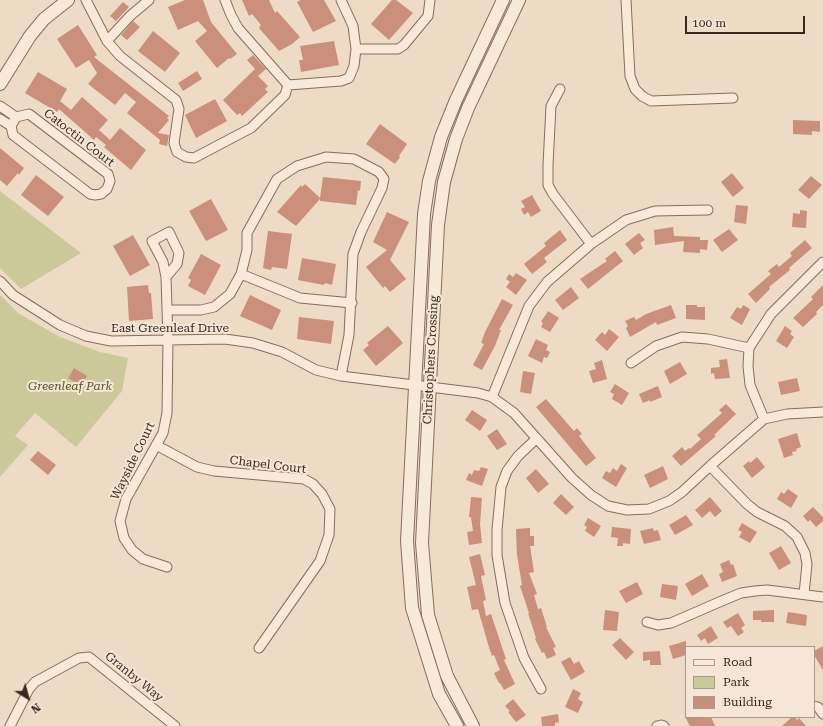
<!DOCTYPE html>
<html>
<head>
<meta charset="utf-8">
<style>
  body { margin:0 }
  #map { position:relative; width:823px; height:726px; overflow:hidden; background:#eddbc5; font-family:"Roboto Serif",serif }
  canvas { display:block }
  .legend { position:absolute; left:685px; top:646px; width:130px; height:72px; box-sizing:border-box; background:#f5e6d5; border:1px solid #a99a8c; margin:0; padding:5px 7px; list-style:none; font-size:12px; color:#38271f }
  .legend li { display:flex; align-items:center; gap:8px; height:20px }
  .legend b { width:20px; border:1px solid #a99a8c }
  .north { position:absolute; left:8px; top:678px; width:40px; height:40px; -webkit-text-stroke:3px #f5e6d5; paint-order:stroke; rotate:143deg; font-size:11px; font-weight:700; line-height:16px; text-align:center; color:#38271f }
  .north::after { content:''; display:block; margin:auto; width:14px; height:18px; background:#38271f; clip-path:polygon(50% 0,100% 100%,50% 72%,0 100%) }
  .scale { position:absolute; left:685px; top:16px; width:120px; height:18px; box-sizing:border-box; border:2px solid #38271f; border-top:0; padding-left:5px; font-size:12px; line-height:14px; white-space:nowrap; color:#38271f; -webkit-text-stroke:3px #f5e6d5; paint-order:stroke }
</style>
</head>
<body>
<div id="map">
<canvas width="823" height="726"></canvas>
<ul class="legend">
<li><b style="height:5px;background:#f8e9d8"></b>Road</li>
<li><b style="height:11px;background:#cbc999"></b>Park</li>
<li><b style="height:11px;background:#ca907c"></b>Building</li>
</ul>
<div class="north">N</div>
<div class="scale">100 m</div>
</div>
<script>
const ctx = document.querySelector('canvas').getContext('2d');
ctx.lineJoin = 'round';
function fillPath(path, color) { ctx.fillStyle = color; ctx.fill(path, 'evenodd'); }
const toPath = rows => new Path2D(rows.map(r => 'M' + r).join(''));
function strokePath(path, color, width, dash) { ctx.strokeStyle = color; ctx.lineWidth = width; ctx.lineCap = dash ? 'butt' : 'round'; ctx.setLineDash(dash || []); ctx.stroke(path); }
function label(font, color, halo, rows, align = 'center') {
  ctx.font = font + ' "Roboto Serif",serif'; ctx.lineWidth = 4; ctx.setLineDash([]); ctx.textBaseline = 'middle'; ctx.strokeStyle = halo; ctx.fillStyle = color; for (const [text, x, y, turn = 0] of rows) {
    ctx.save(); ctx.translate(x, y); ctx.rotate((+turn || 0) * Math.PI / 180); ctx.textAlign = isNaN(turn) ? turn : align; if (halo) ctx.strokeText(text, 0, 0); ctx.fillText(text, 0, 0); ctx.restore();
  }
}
fillPath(toPath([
  [0,191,81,253,21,289,0,268],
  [0,295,18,313,60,337,100,352,128,358,122,391,76,447,35,413,15,436,28,445,0,477]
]), '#cbc999');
fillPath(toPath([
  [185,0,203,0,211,22,237,54,230,59,229,58,217,68,195,41,207,31,198,21,178,30,168,7],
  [242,0,269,0,275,13,277,11,300,37,292,44,279,51,259,28,261,25,252,14,249,16],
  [301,0,324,0,336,21,313,32,297,2],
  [392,0,396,0,413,13,389,40,371,24],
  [123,2,129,7,116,21,110,16],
  [133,21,140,27,127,40,121,35],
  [78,25,97,55,94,57,169,116,167,118,169,120,158,133,169,135,167,146,159,144,160,140,127,113,136,102,125,93,115,105,88,84,97,73,89,60,76,68,57,39],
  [153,31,180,53,165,72,138,51],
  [334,41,339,65,301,72,299,60,303,60,300,46],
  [253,55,266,69,258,76,268,86,265,89,268,92,242,116,240,113,237,115,223,100,255,69,247,60],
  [197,71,202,79,183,91,178,83],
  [38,72,67,89,60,101,71,110,82,97,108,120,99,130,110,140,120,128,146,150,131,170,104,147,106,145,96,137,94,140,59,109,57,112,25,93],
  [215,99,227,121,196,138,185,115],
  [793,120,820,121,820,132,812,131,812,135,793,134],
  [380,124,407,144,399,156,400,157,395,164,366,144],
  [0,148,24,168,19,175,18,173,7,186,0,180],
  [732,173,744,188,733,197,721,182],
  [36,175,64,197,48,216,21,195],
  [811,176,822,185,809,199,798,190],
  [323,177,361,181,360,191,358,190,356,205,320,201,320,199,296,226,277,212,301,185,302,187,305,184,320,198],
  [532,195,541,211,531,217,528,212,524,215,521,209,525,207,521,201],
  [211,199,228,230,206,241,189,211],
  [736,205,748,206,746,224,734,222],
  [800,210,807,211,806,228,792,227,793,213,800,214],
  [387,212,409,222,390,260,406,279,390,292,385,286,383,288,366,267,387,250,373,242],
  [673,227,674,236,700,237,700,240,708,240,707,250,700,249,700,253,683,252,684,241,655,245,654,230],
  [729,229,738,240,722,252,713,240],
  [560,230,567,240,544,258,547,262,532,274,524,264,546,246,544,243],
  [268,231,292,234,287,269,272,267,271,270,263,268],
  [639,233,645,240,640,243,643,248,634,255,625,244],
  [133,235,150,265,130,276,113,246],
  [805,240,812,248,789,268,790,270,769,287,770,289,756,303,748,294,771,274,768,271,777,264,779,267,792,256,790,253],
  [615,251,623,261,588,289,580,279,607,261,605,259],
  [201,254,221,265,205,295,188,286,191,280,188,278],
  [302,258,336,264,332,285,325,283,324,285,298,280],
  [516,273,527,280,516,295,506,287,510,282,506,279,509,274,513,277],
  [148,285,149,293,151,293,153,319,129,321,127,287],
  [823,285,823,305,816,312,817,314,803,327,793,318,813,299,811,297],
  [571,287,579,298,563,310,555,300],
  [250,295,281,310,272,330,240,316],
  [502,299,513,305,499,330,501,330,495,346,482,370,473,365,484,344,481,343,485,332],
  [671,305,676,318,657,325,656,322,630,337,626,328,628,326,625,321,634,317,636,320,646,314],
  [686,305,697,305,697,307,705,307,705,320,686,319],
  [743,305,750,309,742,325,730,318,737,307,741,309],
  [548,311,559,318,550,332,541,327,543,323,541,322],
  [299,317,334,321,331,344,297,339],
  [388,326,403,343,376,366,363,350,369,345,367,343],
  [785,326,792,331,790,334,794,337,787,348,776,341],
  [609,329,619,337,607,351,595,340,602,332,605,335],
  [536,339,548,345,546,350,550,352,547,358,544,357,542,363,528,356],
  [727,359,730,378,715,379,714,373,711,374,711,368,720,367,719,360],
  [602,360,607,379,593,383,589,371,596,369,594,363],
  [680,362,687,374,670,384,664,371],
  [74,368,87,376,81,386,68,378],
  [523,371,535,373,531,394,520,392],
  [797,378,800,391,781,395,778,382],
  [615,384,629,393,622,405,612,399,614,394,610,392],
  [658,386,662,397,650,402,650,400,643,403,639,394],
  [546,399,574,431,577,428,582,434,579,436,596,458,586,466,536,407],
  [726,404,736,414,714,435,716,436,681,466,672,456,682,447,685,451,689,448,690,449,701,439,697,435,722,413,719,410],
  [472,410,487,420,480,431,465,420],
  [497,429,507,444,497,450,487,436],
  [797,433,801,447,796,449,797,451,792,452,793,455,784,458,778,439],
  [38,451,56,465,48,475,30,460],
  [757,457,765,467,752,478,743,466,749,461,750,463],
  [621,464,627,468,616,487,602,478,606,471,610,473,613,468,617,471],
  [663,466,668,479,650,488,644,475],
  [481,467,488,469,482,486,466,480,469,473,472,475,474,470,479,471],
  [536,469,549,484,538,493,526,478],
  [788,489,798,496,791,508,777,499,781,492,784,494],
  [561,494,574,507,566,515,553,503],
  [471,497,482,498,480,524,482,543,469,545,467,532,473,531,471,517,469,517],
  [710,497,722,511,715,517,710,511,702,518,695,510],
  [813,507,823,517,823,521,816,527,810,520,808,522,803,516],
  [686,515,693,525,675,535,669,525],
  [588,518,601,526,594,537,585,531,587,527,584,525],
  [742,523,757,532,750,543,739,537,742,532,738,530],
  [612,527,631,529,630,544,623,543,623,546,617,546,618,538,611,537],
  [530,528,530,536,534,536,534,546,530,546,534,572,529,573,537,594,534,595,538,609,541,608,547,627,546,627,556,647,553,648,556,655,547,659,544,652,542,653,535,639,536,638,528,613,529,613,520,586,522,585,517,555,516,529],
  [653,528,654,531,658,530,661,540,644,544,640,531],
  [781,546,791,563,779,570,769,553],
  [480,554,485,575,481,576,486,600,483,601,486,616,491,614,506,659,504,660,515,684,504,690,500,683,499,683,494,673,500,670,494,655,492,656,488,644,478,609,472,610,467,587,476,585,469,557],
  [729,560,731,565,733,564,737,576,722,582,719,574,723,572,720,564],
  [702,574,709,586,692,596,685,584],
  [637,582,643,594,626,603,619,591],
  [662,584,678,586,676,600,660,597],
  [605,610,619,612,617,631,603,630],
  [774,610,774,622,761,622,761,620,753,620,753,611],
  [788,612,807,615,806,626,786,623],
  [738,613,745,625,741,628,744,632,738,636,731,626,727,628,723,622],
  [711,626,718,638,708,644,705,638,701,641,697,635],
  [620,638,634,652,626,660,612,645],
  [686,641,686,655,673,659,669,646],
  [823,646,823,670,814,655,814,651],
  [660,651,661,665,650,665,650,660,643,661,643,652],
  [570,657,574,664,579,661,585,672,571,680,561,662],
  [573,689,581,693,578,699,583,702,578,713,565,707],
  [513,699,526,715,516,722,508,712,510,711,505,706],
  [558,714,559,722,555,723,555,726,542,726,541,717],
  [685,717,711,717,715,726,690,726],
  [792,717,794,717,797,720,799,718,806,726,782,726]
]), '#ca907c');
const minor = toPath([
  [86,0,107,41,120,56,176,100,179,109,174,143,177,152,186,157,194,158,251,128,285,95,288,85,341,81,349,78,354,66,356,49,353,26,341,0],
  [225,0,231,15,238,28,288,85],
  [626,0,630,76,635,89,642,96,651,101,733,98],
  [107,41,130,16,149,0],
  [356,49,398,49,404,45,428,16,430,0],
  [560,89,551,106,548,165,548,185,553,194,591,244],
  [0,106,16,117],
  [0,119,11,126,13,135,90,194,95,195,101,194,107,189,110,181,108,174,29,114,16,117,11,126],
  [169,232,179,253,177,264,166,277,163,262,152,241,169,232],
  [241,274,300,298,352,303],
  [166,277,168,340,167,413,163,433,126,499,120,521,124,538,132,550,143,559,167,567],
  [0,281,13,295,60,325,86,336,111,341,225,339,253,343,282,352,316,370,341,376,430,387,478,393,492,397,514,413,572,478,591,495,608,506,627,510,649,509,669,501,682,492,710,466,764,419,787,414,823,412],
  [167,310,201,310,214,307,230,294,241,274,247,250,247,233,277,179,297,166,326,157,354,159,379,172,384,179,382,188,361,232,353,254,349,335,341,376],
  [631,363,656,346,682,337,708,339,749,348],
  [492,397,529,306,547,282,591,244,626,220,655,211,708,210],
  [764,419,750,385,748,366,749,348,771,314,823,262],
  [536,439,518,456,507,471,501,487,497,530,497,555,505,603,524,658,541,689],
  [156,445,197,467,214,471,304,479,313,484,322,494,330,509,329,535,320,561,259,648],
  [710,466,747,504,757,512,785,526,797,537,805,553,807,564,804,594],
  [647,622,658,625,671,623,724,600,741,593,755,591,767,590,823,597],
  [814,706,818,707,823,714],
  [10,726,29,689,35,682,79,658,89,657,175,726],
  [657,726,661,725,664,726]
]);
const tertiary = toPath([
  [0,84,30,36,44,19,68,0],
  [457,726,439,694,412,608,407,541,424,214,429,181,441,137,456,100,503,0],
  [473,726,447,676,428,615,422,543,438,225,444,182,456,139,468,108,519,0]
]);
strokePath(minor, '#886c5c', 11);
strokePath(tertiary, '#886c5c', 14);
strokePath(minor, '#f8e9d8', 9);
strokePath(tertiary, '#f8e9d8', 12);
label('12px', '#38271f', '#f5e6d5', [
  ["Catoctin Court",79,138,38],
  ["East Greenleaf Drive",170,328],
  ["Christophers Crossing",431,360,-87],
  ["Wayside Court",133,461,-64],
  ["Chapel Court",268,465,7],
  ["Granby Way",134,677,39]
]);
label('italic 12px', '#505426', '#f5e6d5', [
  ["Greenleaf Park",70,386]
]);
</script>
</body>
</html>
